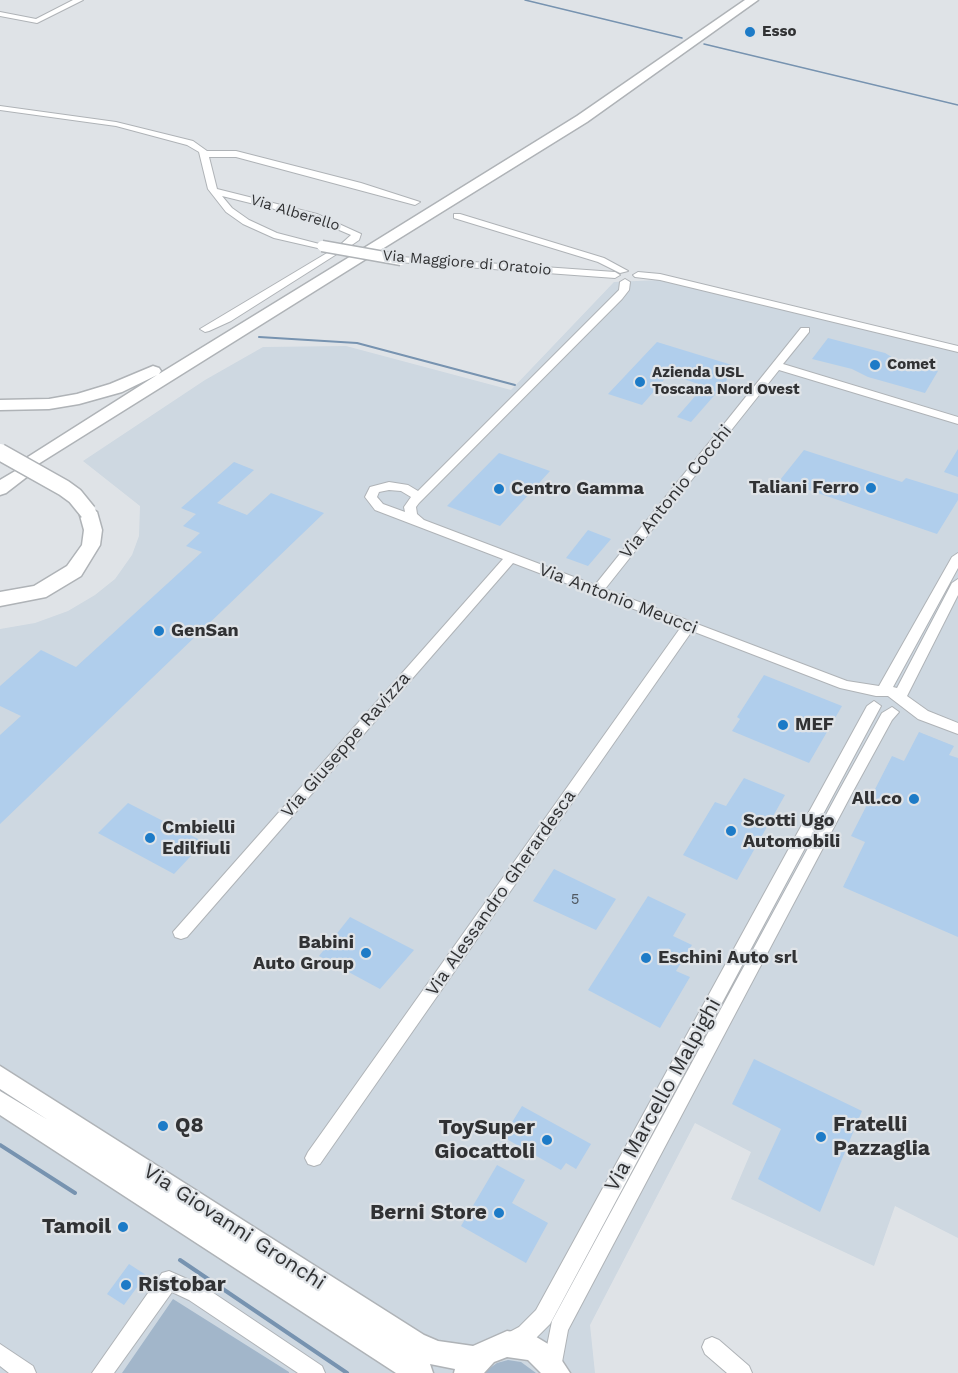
<!DOCTYPE html>
<html>
<head>
<meta charset="utf-8">
<style>
  body { margin:0 }
  canvas { display:block; background:#dfe3e7 }
</style>
</head>
<body>
<canvas width="958" height="1373"></canvas>
<script>
const ctx = document.querySelector('canvas').getContext('2d');
ctx.lineJoin = 'round';
function fillPath(path, color) { ctx.fillStyle = color; ctx.fill(path, 'evenodd'); }
const toPath = rows => new Path2D(rows.map(r => 'M' + r).join(''));
function strokePath(path, color, width, dash) { ctx.strokeStyle = color; ctx.lineWidth = width; ctx.lineCap = dash ? 'butt' : 'round'; ctx.setLineDash(dash || []); ctx.stroke(path); }
function label(font, color, halo, rows, align = 'center') {
  ctx.font = font + ' "Work Sans",sans-serif'; ctx.lineWidth = 4.5; ctx.setLineDash([]); ctx.textBaseline = 'middle'; ctx.strokeStyle = halo; ctx.fillStyle = color; for (const [text, x, y, turn = 0] of rows) {
    ctx.save(); ctx.translate(x, y); ctx.rotate((+turn || 0) * Math.PI / 180); ctx.textAlign = isNaN(turn) ? turn : align; if (halo) ctx.strokeText(text, 0, 0); ctx.fillText(text, 0, 0); ctx.restore();
  }
}
fillPath(toPath([
  [660,280,958,351,958,1238,895,1206,874,1266,731,1199,751,1152,695,1123,590,1325,595,1373,0,1373,0,629,35,623,68,611,95,595,115,579,132,555,139,536,140,506,83,461,205,380,263,347,346,346,511,390,614,282]
]), '#ced8e1');
fillPath(toPath([
  [173,1299,289,1372,289,1373,122,1373],
  [508,1360,521,1362,536,1373,483,1373,497,1363]
]), '#a2b6ca');
strokePath(toPath([
  [525,0,682,38],
  [704,44,958,105]
]), '#7793b0', 1.5);
strokePath(toPath([
  [259,337,357,343,515,385]
]), '#7793b0', 2);
strokePath(toPath([
  [0,1145,75,1193],
  [180,1260,347,1373]
]), '#7793b0', 4);
fillPath(toPath([
  [828,338,885,353,895,359,938,371,925,393,868,377,852,369,812,359],
  [657,342,732,365,726,382,691,422,677,417,704,386,669,374,642,405,608,394],
  [958,449,958,477,944,472],
  [804,450,902,482,906,478,958,494,958,500,937,534,780,480],
  [499,453,550,471,500,526,447,506],
  [234,462,254,470,217,503,247,515,271,493,324,513,0,824,0,735,21,716,0,706,0,686,41,650,76,667,202,552,186,546,200,533,183,526,196,514,181,508],
  [588,530,611,539,588,566,566,558],
  [764,675,842,706,809,763,732,731,740,719,737,717],
  [919,732,954,746,949,755,958,758,958,937,843,887,865,842,851,836,892,756,904,761],
  [744,778,785,795,737,880,683,855,715,802,726,806],
  [128,803,204,842,174,874,98,833],
  [554,869,616,899,596,930,533,901],
  [648,896,686,914,673,936,692,945,676,971,690,977,660,1028,588,990],
  [350,917,414,950,380,989,319,956],
  [754,1059,862,1111,820,1212,758,1179,781,1129,732,1104],
  [522,1106,591,1144,576,1169,566,1163,561,1170,503,1137],
  [497,1165,525,1180,512,1203,548,1223,526,1263,461,1226],
  [129,1264,146,1275,124,1305,107,1294]
]), '#b0ceec');
const minor = toPath([
  [73,0,83,0,37,23,0,16,0,12,36,19,73,0],
  [0,106,116,122,193,141,207,151,236,151,361,183,420,202,415,205,236,157,209,157,217,189,317,214,361,234,359,240,346,249,340,249,340,245,351,235,311,218,222,196,232,208,249,220,277,233,327,246,322,249,274,238,243,224,226,212,208,189,199,152,187,145,116,126,0,110,0,106],
  [454,214,460,214,604,258,628,271,620,273,598,262,454,218,454,214],
  [332,250,340,252,231,321,209,331,205,332,200,329,332,250],
  [401,257,615,272,620,275,615,278,398,262,396,260,401,257],
  [638,272,660,274,958,346,958,352,660,280,635,277,633,275,638,272],
  [625,279,630,282,629,290,622,299,419,503,416,507,417,514,424,520,595,585,801,328,809,328,809,332,783,364,958,417,958,424,779,370,605,589,847,681,879,686,952,557,958,553,958,568,893,687,897,688,952,583,958,579,958,595,907,696,928,711,958,723,958,734,918,719,888,696,876,696,840,688,692,631,320,1164,314,1166,308,1164,305,1158,308,1152,681,627,513,563,187,937,181,939,175,937,173,932,503,559,375,510,365,497,370,487,389,482,408,485,418,491,619,290,620,282,625,279],
  [389,490,401,491,411,497,404,507,405,512,383,504,377,497,379,492,389,490],
  [874,701,881,706,550,1324,533,1341,511,1352,504,1349,501,1342,504,1335,519,1327,536,1310,867,706,874,701],
  [892,707,899,712,892,720,851,795,568,1330,560,1373,546,1373,543,1366,552,1321,840,789,882,713,892,707],
  [169,1271,203,1286,322,1366,325,1373,298,1373,189,1300,172,1292,114,1373,92,1373,162,1273,169,1271],
  [712,1337,719,1340,749,1366,752,1373,727,1373,705,1354,702,1347,705,1340,712,1337],
  [0,1344,33,1366,36,1373,9,1373,0,1366,0,1344]
]);
const major = toPath([
  [0,1066,424,1335,438,1341,473,1346,507,1331,533,1335,553,1347,570,1373,541,1373,528,1360,507,1357,494,1362,484,1373,454,1373,455,1369,430,1364,433,1373,396,1373,0,1115,0,1091,48,1120,0,1089,0,1066]
]);
const highway = toPath([
  [745,0,758,0,587,122,374,254,368,255,366,259,35,466,23,466,20,462,157,375,122,392,79,404,49,409,0,410,0,400,49,399,77,394,110,384,153,366,159,368,161,371,159,374,356,253,362,252,364,248,577,116,745,0],
  [22,467,28,468,31,472,28,476,6,493,0,495,0,480,22,467],
  [88,506,97,512,102,530,100,545,81,576,46,597,0,606,0,592,34,586,67,566,82,545,84,530,79,512,88,506]
]);
strokePath(minor, '#afb3b7', 2);
strokePath(major, '#afb3b7', 3);
strokePath(highway, '#afb3b7', 3);
fillPath(minor, '#fff');
fillPath(major, '#fff');
fillPath(highway, '#fff');
const minorBridge = toPath([
  [322,246,401,260]
]);
const highwayBridge = toPath([
  [0,452,64,488,75,496,88,512]
]);
strokePath(minorBridge, '#afb3b7', 13, []);
strokePath(highwayBridge, '#afb3b7', 19, []);
strokePath(minorBridge, '#fff', 10);
strokePath(highwayBridge, '#fff', 16);
for (const [x, y, r, color] of [
  [750,32,6,"#1d7bc7"],
  [875,365,6,"#1d7bc7"],
  [640,382,6,"#1d7bc7"],
  [871,488,6,"#1d7bc7"],
  [499,489,6,"#1d7bc7"],
  [159,631,6,"#1d7bc7"],
  [783,725,6,"#1d7bc7"],
  [914,799,6,"#1d7bc7"],
  [731,831,6,"#1d7bc7"],
  [150,838,6,"#1d7bc7"],
  [366,953,6,"#1d7bc7"],
  [646,958,6,"#1d7bc7"],
  [163,1126,6,"#1d7bc7"],
  [821,1137,6,"#1d7bc7"],
  [547,1140,6,"#1d7bc7"],
  [499,1213,6,"#1d7bc7"],
  [123,1227,6,"#1d7bc7"],
  [126,1285,6,"#1d7bc7"]
]) { const dot = new Path2D(); dot.arc(x, y, r, 0, 2 * Math.PI); ctx.fillStyle = color; ctx.fill(dot); strokePath(dot, '#dfe3e7', 2); }
label('bold 15px', '#313234', '#dfe3e7', [
  ["Esso",762,32],
  ["Comet",887,365],
  ["Azienda USL",652,373],
  ["Toscana Nord Ovest",652,390]
], 'left');
label('15px', '#313234', '#dfe3e7', [
  ["Via Alberello",295,213,17],
  ["Via Maggiore di Oratoio",467,263,5]
]);
label('15px', '#515962', null, [
  ["5",575,900]
]);
label('bold 18px', '#313234', '#dfe3e7', [
  ["Taliani Ferro",859,488,"right"],
  ["Centro Gamma",511,489],
  ["GenSan",171,631],
  ["MEF",795,725],
  ["All.co",902,799,"right"],
  ["Scotti Ugo",743,821],
  ["Automobili",743,842],
  ["Cmbielli",162,828],
  ["Edilfiuli",162,849],
  ["Babini",354,943,"right"],
  ["Auto Group",354,964,"right"],
  ["Eschini Auto srl",658,958]
], 'left');
label('18px', '#313234', '#dfe3e7', [
  ["Via Antonio Cocchi",676,492,-51],
  ["Via Antonio Meucci",618,599,21],
  ["Via Giuseppe Ravizza",346,745,-49],
  ["Via Alessandro Gherardesca",501,893,-55]
]);
label('21px', '#313234', '#dfe3e7', [
  ["Via Marcello Malpighi",663,1095,-61],
  ["Via Giovanni Gronchi",234,1227,33]
]);
label('bold 21px', '#313234', '#dfe3e7', [
  ["Fratelli",833,1125],
  ["Pazzaglia",833,1149],
  ["Q8",175,1126],
  ["ToySuper",535,1128,"right"],
  ["Giocattoli",535,1152,"right"],
  ["Berni Store",487,1213,"right"],
  ["Tamoil",111,1227,"right"],
  ["Ristobar",138,1285]
], 'left');
</script>
</body>
</html>
